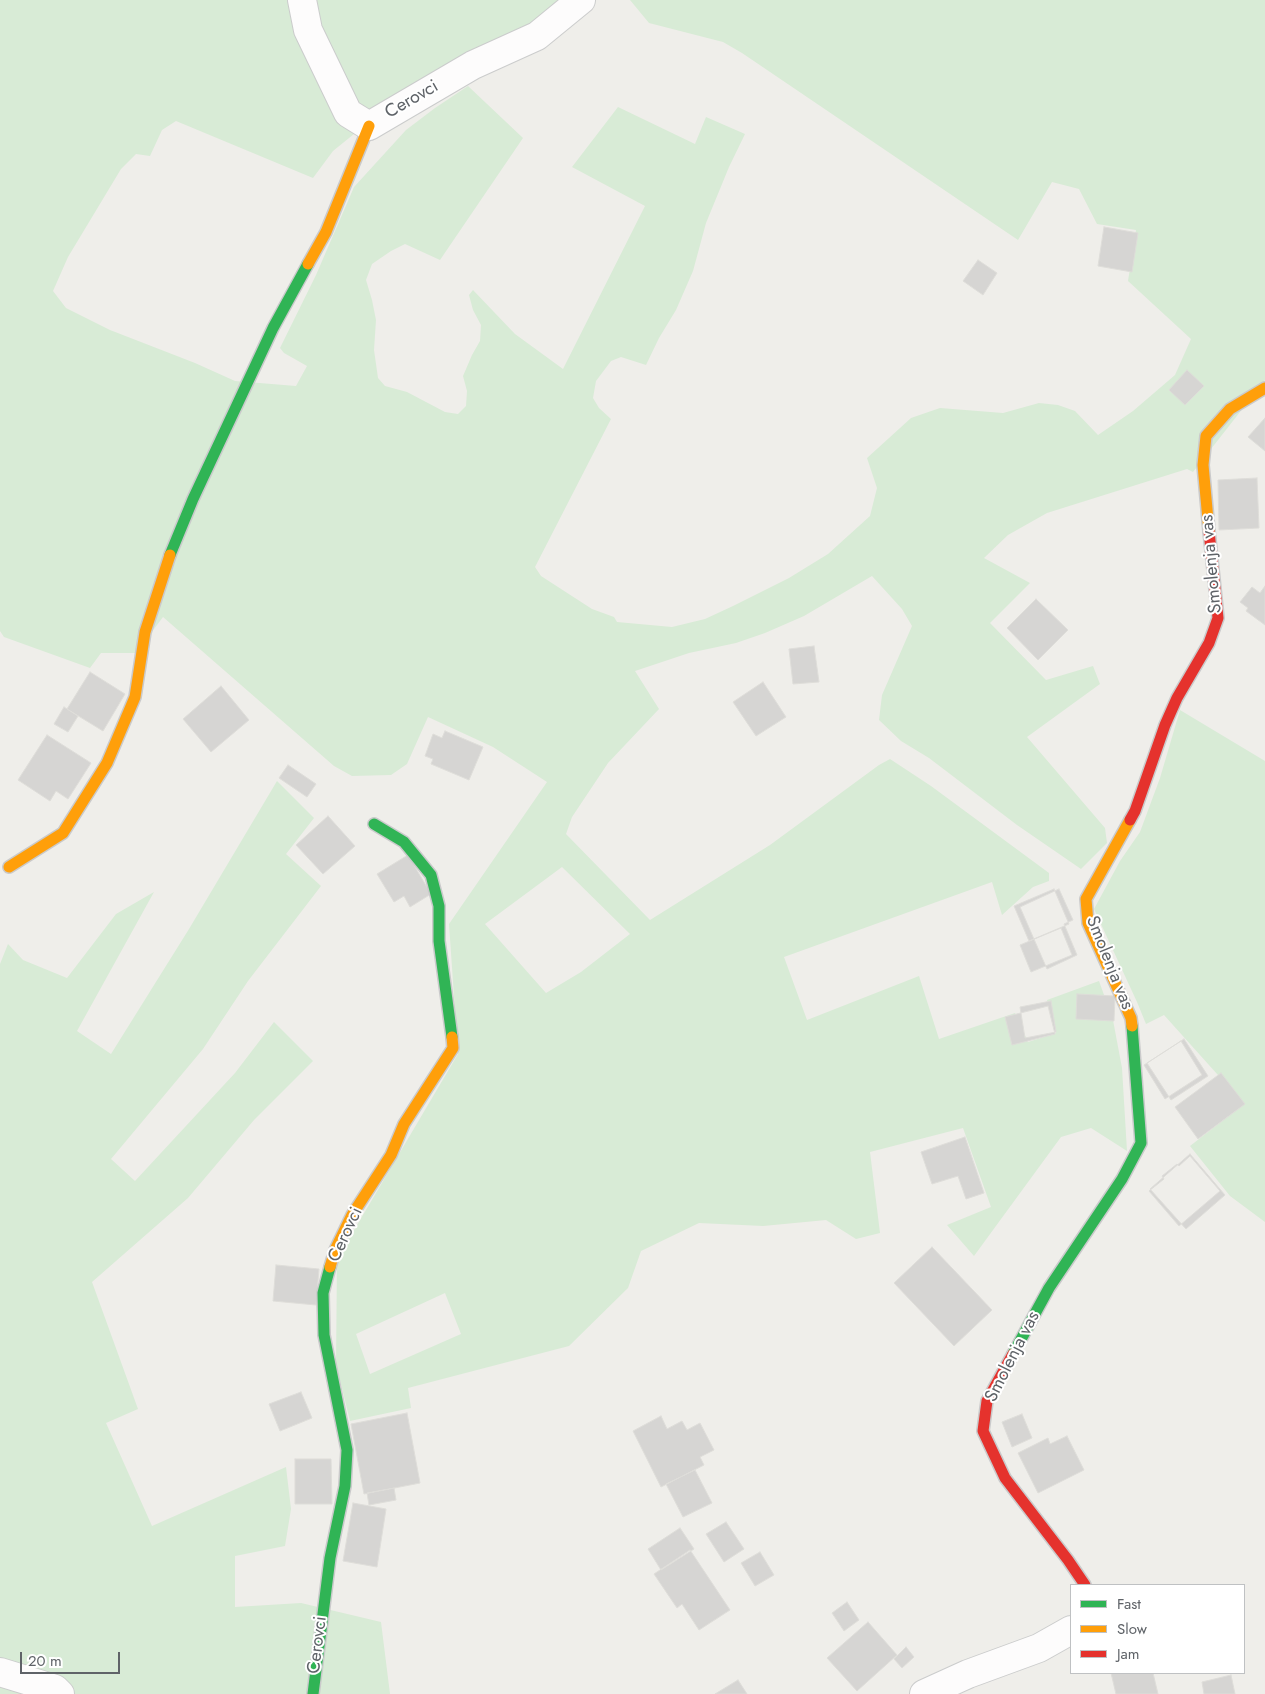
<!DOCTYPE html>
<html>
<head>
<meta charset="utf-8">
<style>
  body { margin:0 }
  #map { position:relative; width:1265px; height:1694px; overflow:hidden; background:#efeeea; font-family:Jost,sans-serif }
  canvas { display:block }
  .legend { position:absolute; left:1070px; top:1584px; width:175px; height:90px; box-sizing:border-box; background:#fff; border:1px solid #bfc1c3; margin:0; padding:6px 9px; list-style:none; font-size:15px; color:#5f6368 }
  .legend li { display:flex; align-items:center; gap:10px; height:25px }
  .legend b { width:25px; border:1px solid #bfc1c3 }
  .scale { position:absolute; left:20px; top:1652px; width:100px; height:22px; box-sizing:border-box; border:2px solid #5f6368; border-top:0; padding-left:6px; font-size:15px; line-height:18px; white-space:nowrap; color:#5f6368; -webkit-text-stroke:4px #fff; paint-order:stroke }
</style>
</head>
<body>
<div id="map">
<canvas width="1265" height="1694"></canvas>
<ul class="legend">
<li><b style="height:6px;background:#30b455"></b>Fast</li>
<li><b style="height:6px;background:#ff9f0a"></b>Slow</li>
<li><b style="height:6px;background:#e5322d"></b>Jam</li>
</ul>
<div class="scale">20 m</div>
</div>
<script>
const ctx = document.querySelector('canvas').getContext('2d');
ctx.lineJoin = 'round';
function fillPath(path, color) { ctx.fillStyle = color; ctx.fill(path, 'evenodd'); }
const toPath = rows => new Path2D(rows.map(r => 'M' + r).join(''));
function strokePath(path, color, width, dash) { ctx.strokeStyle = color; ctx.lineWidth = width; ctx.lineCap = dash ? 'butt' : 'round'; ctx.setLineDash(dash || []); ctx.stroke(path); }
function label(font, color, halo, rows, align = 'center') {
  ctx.font = font + ' Jost,sans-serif'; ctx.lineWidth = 4; ctx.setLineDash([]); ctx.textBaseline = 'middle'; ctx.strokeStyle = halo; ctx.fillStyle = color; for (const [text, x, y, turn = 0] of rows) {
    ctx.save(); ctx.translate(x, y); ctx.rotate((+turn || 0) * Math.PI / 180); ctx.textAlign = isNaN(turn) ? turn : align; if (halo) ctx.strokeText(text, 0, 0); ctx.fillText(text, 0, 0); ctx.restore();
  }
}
fillPath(toPath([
  [0,0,562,0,514,35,391,104,333,151,313,178,176,121,162,130,150,156,136,154,121,169,68,257,53,291,66,308,110,330,195,363,235,381,296,386,307,366,284,353,280,348,316,275,354,187,406,130,435,108,468,86,523,138,440,260,405,244,391,251,372,264,366,280,372,300,376,320,374,350,378,378,385,386,407,392,445,412,458,414,466,406,467,391,463,376,472,355,480,341,481,325,473,310,469,295,473,290,515,334,563,369,645,206,572,167,618,107,695,144,706,117,745,134,729,167,706,223,693,271,676,310,659,338,646,365,621,357,611,361,596,381,593,398,599,408,611,419,535,567,541,576,592,609,614,617,617,622,672,627,705,619,733,606,789,578,828,554,870,516,877,488,867,458,911,418,940,408,1003,413,1039,403,1058,405,1075,411,1098,435,1133,411,1175,375,1191,339,1128,281,1136,230,1097,224,1079,189,1052,182,1018,240,742,53,723,42,649,23,630,0,1265,0,1265,380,1193,472,1187,469,1047,513,1008,535,984,558,1030,583,990,623,1046,680,1093,666,1100,684,1027,737,1105,828,1107,843,1081,869,1017,825,929,758,901,741,879,720,882,695,912,626,902,609,872,576,804,616,765,633,736,643,689,653,635,671,659,709,608,763,572,817,566,834,650,920,770,845,879,765,890,759,931,786,1049,873,1049,881,1033,887,1002,915,992,882,784,957,807,1020,919,976,939,1039,1015,1013,1028,1042,1056,1033,1047,1000,1099,981,1113,1020,1122,1068,1127,1151,1091,1128,1061,1137,974,1256,947,1225,991,1207,963,1128,870,1152,880,1233,856,1239,826,1220,763,1226,699,1223,641,1251,628,1288,569,1346,408,1388,411,1408,350,1421,336,1364,337,1259,458,1054,449,924,547,782,493,747,428,717,407,764,391,775,352,776,334,766,163,617,136,653,101,653,90,668,4,637,0,631],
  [562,867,630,934,581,972,546,993,485,924],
  [445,1293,461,1334,370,1374,356,1334],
  [1180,710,1265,761,1265,1222,1230,1196,1190,1146,1244,1104,1164,1015,1146,1024,1137,1002,1094,909,1120,861,1140,832,1160,778],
  [277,781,314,818,286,854,321,886,248,981,203,1049,111,1159,135,1181,235,1073,274,1022,313,1061,254,1120,188,1198,92,1282,138,1409,106,1423,152,1526,286,1467,291,1509,285,1546,235,1556,235,1607,301,1603,381,1622,390,1694,0,1694,0,964,8,944,23,960,67,978,116,914,154,892,77,1031,111,1054,189,929]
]), '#d8ebd6');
const building = toPath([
  [1104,227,1138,233,1132,272,1098,266,1104,227],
  [978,260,997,273,983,295,963,281,978,260],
  [1187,370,1204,386,1185,405,1169,390,1187,370],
  [1265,418,1265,451,1248,437,1265,418],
  [1257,478,1259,528,1219,530,1218,480,1257,478],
  [1265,586,1265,625,1246,611,1248,608,1240,602,1252,587,1260,593,1265,586],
  [1036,599,1068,630,1038,660,1007,628,1036,599],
  [814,646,819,682,793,684,789,649,814,646],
  [90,672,125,694,103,731,67,709,90,672],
  [763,682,786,717,756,736,733,702,763,682],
  [221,686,249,720,211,752,183,719,221,686],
  [64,707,78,716,68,732,54,724,64,707],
  [445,731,483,747,469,780,431,764,433,759,425,756,433,734,442,738,445,731],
  [47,735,91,763,68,799,56,791,50,801,18,780,47,735],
  [288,765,316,784,307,797,279,778,288,765],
  [328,816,355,846,323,874,296,845,328,816],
  [408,855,431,894,410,907,404,896,394,902,377,874,408,855],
  [1054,889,1069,924,1029,941,1014,906,1054,889],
  [1059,889,1073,920,1064,924,1077,955,1047,969,1020,907,1059,889],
  [1061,928,1072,955,1031,972,1020,945,1061,928],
  [1077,994,1115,996,1114,1021,1076,1019,1077,994],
  [1051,1001,1056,1032,1025,1038,1020,1007,1051,1001],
  [1048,1006,1055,1034,1012,1045,1005,1017,1048,1006],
  [1184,1039,1208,1076,1171,1100,1147,1063,1184,1039],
  [1181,1041,1202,1075,1165,1099,1144,1065,1181,1041],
  [1221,1073,1245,1104,1198,1139,1175,1107,1221,1073],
  [965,1137,984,1193,966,1199,958,1176,932,1184,921,1152,965,1137],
  [1190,1154,1225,1195,1186,1229,1150,1189,1190,1154],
  [1190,1156,1220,1191,1179,1226,1149,1191,1164,1179,1162,1176,1177,1164,1179,1166,1190,1156],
  [932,1247,992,1310,954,1346,894,1283,932,1247],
  [276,1265,319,1269,316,1305,273,1301,276,1265],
  [301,1392,312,1418,280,1431,269,1404,301,1392],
  [407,1413,420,1483,364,1494,351,1424,407,1413],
  [1022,1414,1032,1438,1012,1447,1002,1422,1022,1414],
  [661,1416,667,1429,682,1421,687,1430,700,1423,714,1450,700,1457,704,1465,661,1487,633,1431,661,1416],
  [1067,1436,1084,1470,1038,1493,1018,1453,1048,1438,1050,1444,1067,1436],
  [295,1459,331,1459,332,1504,295,1504,295,1459],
  [695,1470,712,1503,683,1517,666,1484,695,1470],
  [394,1488,396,1500,369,1505,367,1493,394,1488],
  [353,1503,386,1509,377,1567,343,1561,353,1503],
  [726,1522,744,1549,724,1562,706,1534,726,1522],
  [680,1528,694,1549,661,1570,648,1549,680,1528],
  [690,1550,730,1610,699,1630,682,1604,677,1608,654,1574,690,1550],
  [760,1552,774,1575,755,1586,741,1563,760,1552],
  [847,1602,859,1620,844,1631,832,1613,847,1602],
  [868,1622,897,1655,857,1691,827,1658,868,1622],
  [906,1647,914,1657,902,1668,894,1659,906,1647],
  [1111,1673,1153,1673,1158,1694,1116,1694,1111,1673],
  [1231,1675,1235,1694,1204,1694,1202,1682,1231,1675],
  [738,1680,747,1694,715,1694,738,1680]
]);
fillPath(building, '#d6d5d3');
strokePath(building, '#deddd9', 1);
const street = toPath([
  [302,0,308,30,348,113,369,126,473,65,537,36,581,0],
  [0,1672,55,1689,60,1694],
  [924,1694,968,1674,1039,1648,1071,1630]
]);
const fast = toPath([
  [170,555,193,499,273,328,308,264],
  [374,824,404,842,431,875,439,906,439,941,452,1037],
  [1013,1354,1049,1288,1122,1179,1141,1143,1132,1026],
  [313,1694,330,1558,345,1486,347,1450,324,1335,323,1293,330,1267]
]);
const slow = toPath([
  [308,264,326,232,369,126],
  [1209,531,1203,465,1206,436,1230,409,1265,388],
  [1130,820,1086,899,1088,923,1131,1018,1132,1026],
  [9,867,63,833,107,763,135,697,145,632,170,555],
  [330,1267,335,1250,352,1215,391,1155,404,1124,453,1048,452,1037]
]);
const jam = toPath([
  [1130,820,1135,811,1165,725,1177,698,1209,643,1218,618,1209,531],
  [1013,1354,987,1401,983,1431,1005,1478,1068,1560,1085,1585]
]);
strokePath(street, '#cbcccc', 30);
strokePath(fast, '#cacacb', 14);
strokePath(slow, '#cacacb', 14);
strokePath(jam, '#cacacb', 14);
strokePath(street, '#fdfcfc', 28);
strokePath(fast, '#30b455', 11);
strokePath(slow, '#ff9f0a', 11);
strokePath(jam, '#e5322d', 11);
label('18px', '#5f6368', '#fff', [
  ["Cerovci",412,100,-30],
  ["Smolenja vas",1212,564,-95],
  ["Smolenja vas",1109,963,68],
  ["Cerovci",346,1235,-65],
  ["Smolenja vas",1013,1357,-63],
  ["Cerovci",318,1645,-83]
]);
</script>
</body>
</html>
